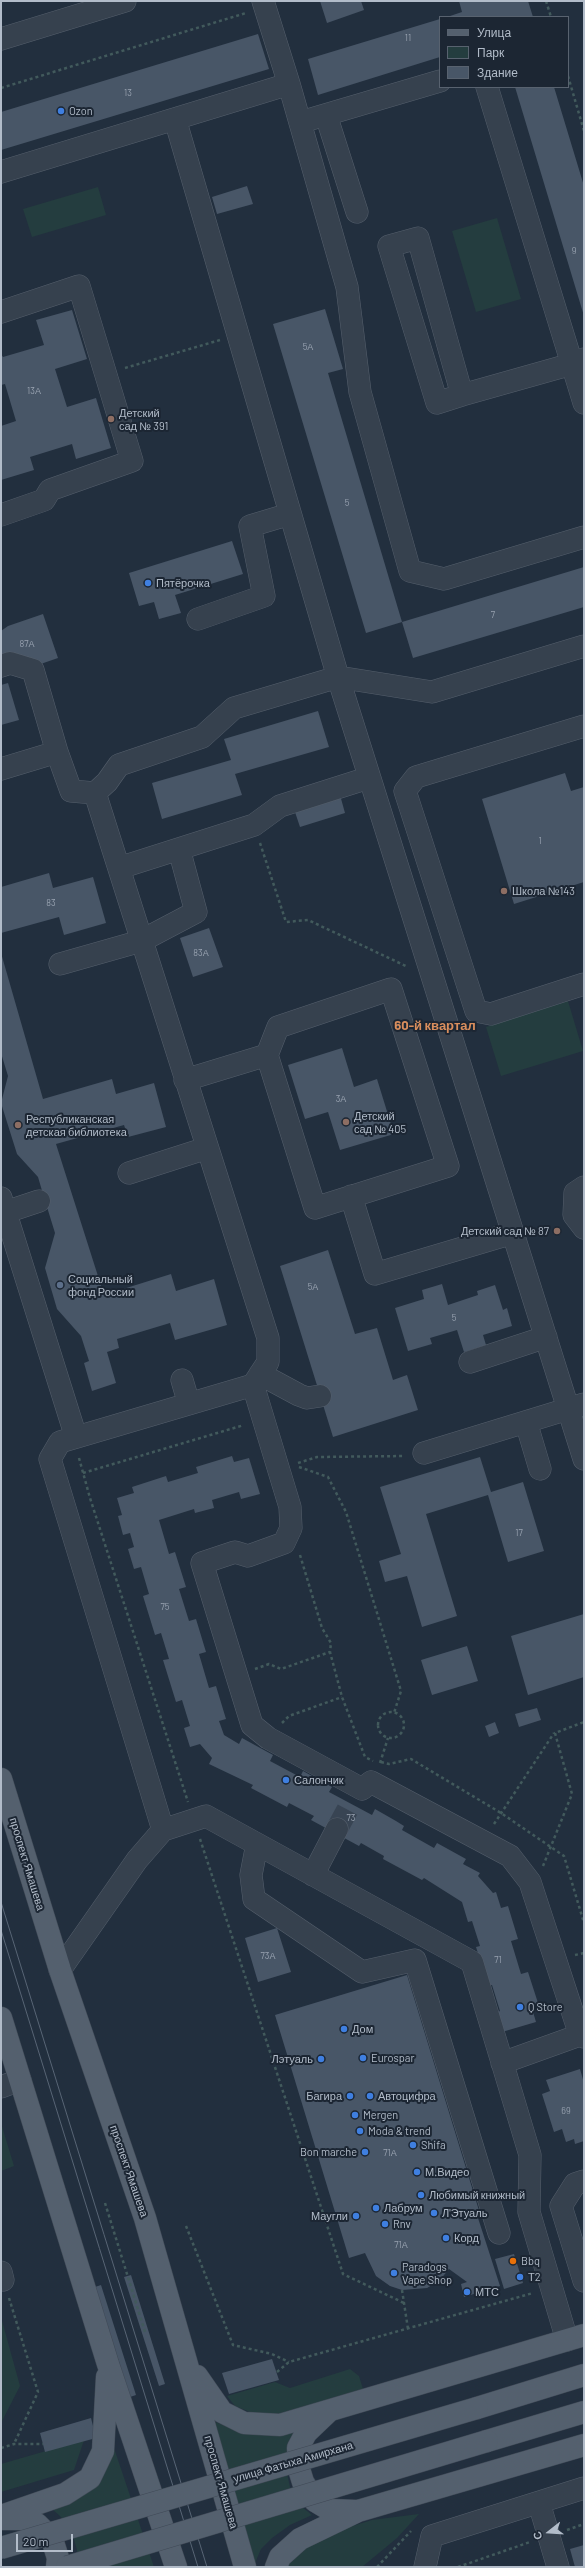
<!DOCTYPE html>
<html>
<head>
<meta charset="utf-8">
<style>
  body { margin:0 }
  #map { position:relative; width:585px; height:2568px; overflow:hidden; background:#222f3e; font-family:Barlow,sans-serif }
  canvas { display:block }
  .frame { position:absolute; inset:0; border:2px solid #b2bcc9; pointer-events:none }
  .legend { position:absolute; left:439px; top:16px; width:130px; height:72px; box-sizing:border-box; background:#1c2633; border:1px solid #58626f; margin:0; padding:5px 7px; list-style:none; font-size:12px; color:#b2bcc9 }
  .legend li { display:flex; align-items:center; gap:8px; height:20px }
  .legend b { width:20px; border:1px solid #58626f }
  .north { position:absolute; left:529px; top:2512px; width:40px; height:40px; -webkit-text-stroke:3px #1c2633; paint-order:stroke; rotate:253deg; font-size:11px; font-weight:700; line-height:16px; text-align:center; color:#b2bcc9 }
  .north::after { content:''; display:block; margin:auto; width:14px; height:18px; background:#b2bcc9; clip-path:polygon(50% 0,100% 100%,50% 72%,0 100%) }
  .scale { position:absolute; left:16px; top:2534px; width:57px; height:18px; box-sizing:border-box; border:2px solid #b2bcc9; border-top:0; padding-left:5px; font-size:12px; line-height:14px; white-space:nowrap; color:#b2bcc9; -webkit-text-stroke:3px #1c2633; paint-order:stroke }
</style>
</head>
<body>
<div id="map">
<canvas width="585" height="2568"></canvas>
<div class="frame"></div>
<ul class="legend">
<li><b style="height:5px;background:#54606e"></b>Улица</li>
<li><b style="height:11px;background:#243d3f"></b>Парк</li>
<li><b style="height:11px;background:#485667"></b>Здание</li>
</ul>
<div class="north">С</div>
<div class="scale">20 m</div>
</div>
<script>
const ctx = document.querySelector('canvas').getContext('2d');
ctx.lineJoin = 'round';
function fillPath(path, color) { ctx.fillStyle = color; ctx.fill(path, 'evenodd'); }
const toPath = rows => new Path2D(rows.map(r => 'M' + r).join(''));
function strokePath(path, color, width, dash) { ctx.strokeStyle = color; ctx.lineWidth = width; ctx.lineCap = dash ? 'butt' : 'round'; ctx.setLineDash(dash || []); ctx.stroke(path); }
function label(font, color, halo, rows, align = 'center') {
  ctx.font = font + ' Barlow,sans-serif'; ctx.lineWidth = 4; ctx.setLineDash([]); ctx.textBaseline = 'middle'; ctx.strokeStyle = halo; ctx.fillStyle = color; for (const [text, x, y, turn = 0] of rows) {
    ctx.save(); ctx.translate(x, y); ctx.rotate((+turn || 0) * Math.PI / 180); ctx.textAlign = isNaN(turn) ? turn : align; if (halo) ctx.strokeText(text, 0, 0); ctx.fillText(text, 0, 0); ctx.restore();
  }
}
fillPath(toPath([
  [98,187,106,215,32,237,23,209],
  [497,218,521,299,476,312,452,231],
  [568,1001,583,1051,501,1076,486,1027],
  [1,2123,14,2166,1,2171],
  [1,2317,20,2386,1,2423],
  [350,2369,359,2376,363,2389,279,2415,255,2414,235,2406,227,2396,275,2382,290,2388],
  [215,2422,251,2434,273,2436,298,2432,287,2473,290,2487,302,2507,312,2515,290,2525,272,2538,261,2549,255,2563],
  [84,2440,74,2470,1,2492,1,2464],
  [114,2448,154,2567,77,2567,77,2550,73,2536,61,2517,51,2508,105,2472],
  [419,2514,397,2538,362,2567,286,2567,313,2538,372,2520]
]), '#243d3f');
fillPath(toPath([
  [320,1,361,1,364,10,327,23],
  [459,1,528,1,533,17,447,17,462,12],
  [440,19,440,57,318,95,308,59],
  [258,34,269,69,1,150,1,112],
  [515,87,554,87,584,186,584,316],
  [247,186,253,204,217,214,212,197],
  [325,309,343,369,328,373,402,622,366,633,273,324],
  [72,310,87,359,55,369,67,407,96,398,111,448,76,459,72,444,30,457,34,470,1,480,1,426,16,421,5,384,1,385,1,354,3,357,44,345,36,320],
  [232,541,243,574,175,595,181,613,159,619,154,602,139,606,129,573],
  [584,567,584,607,413,658,402,622],
  [43,614,58,658,6,676,1,663,1,631,8,626],
  [8,683,19,720,1,725,1,685],
  [318,711,329,747,235,774,242,795,162,819,152,783,231,760,224,739],
  [565,773,571,791,584,787,584,882,514,904,482,799],
  [340,795,345,813,300,827,294,809],
  [49,873,53,888,93,877,106,923,64,935,59,917,1,933,1,887],
  [209,928,223,967,193,977,180,938],
  [1,953,43,1099,112,1079,116,1094,154,1083,166,1127,128,1137,124,1125,56,1144,104,1295,171,1274,176,1291,214,1279,227,1325,175,1340,170,1323,117,1339,119,1348,107,1352,116,1383,92,1391,84,1363,89,1361,81,1336,57,1309,45,1268,55,1233,43,1194,38,1177,17,1154,1,1103,8,1076,1,1053],
  [342,1048,354,1087,377,1079,394,1134,340,1150,328,1112,305,1119,288,1065],
  [328,1250,355,1334,377,1328,393,1380,407,1375,418,1410,333,1437,280,1266],
  [442,1284,448,1305,478,1295,477,1291,495,1285,503,1310,507,1308,512,1326,483,1335,486,1345,464,1352,457,1330,430,1338,432,1344,408,1351,395,1308,424,1299,422,1290],
  [232,1456,234,1462,249,1458,260,1494,241,1499,239,1492,212,1500,214,1508,195,1513,194,1509,159,1520,169,1554,175,1552,186,1587,179,1589,189,1621,196,1619,206,1652,199,1654,209,1688,216,1686,226,1719,219,1721,224,1735,239,1744,242,1738,273,1755,270,1761,300,1777,303,1771,332,1787,329,1792,372,1815,375,1809,396,1821,404,1826,402,1830,434,1848,437,1843,466,1859,463,1864,480,1873,478,1876,493,1893,496,1892,501,1908,508,1906,518,1939,511,1941,521,1974,528,1972,538,2003,531,2005,536,2022,502,2032,496,2013,500,2011,492,1985,488,1986,476,1947,480,1946,472,1921,468,1922,462,1902,424,1878,422,1880,383,1859,384,1856,361,1843,359,1846,311,1820,314,1816,289,1803,287,1807,251,1788,253,1785,209,1764,212,1758,200,1744,190,1747,184,1728,190,1726,182,1700,176,1702,163,1660,169,1659,161,1633,155,1635,143,1596,149,1594,141,1567,134,1569,128,1549,134,1547,130,1533,123,1535,118,1516,122,1515,117,1498,134,1493,132,1487,166,1476,168,1482,198,1473,196,1467],
  [480,1457,491,1492,523,1482,544,1551,508,1562,488,1495,426,1514,457,1616,422,1627,407,1576,385,1582,379,1561,401,1554,380,1487],
  [584,1614,584,1677,528,1695,511,1636],
  [467,1646,478,1681,432,1695,421,1660],
  [537,1708,541,1720,519,1727,515,1714],
  [495,1722,499,1733,489,1737,485,1726],
  [277,1928,291,1972,258,1982,245,1938],
  [407,1975,481,2217,478,2218,500,2286,464,2297,461,2284,467,2282,449,2269,439,2281,427,2288,402,2290,390,2286,376,2276,365,2253,349,2258,275,2015],
  [580,2069,584,2083,584,2141,575,2144,574,2139,566,2142,562,2129,554,2132,542,2094,550,2091,546,2080],
  [514,2254,523,2283,504,2289,495,2259],
  [131,2275,165,2384,159,2386,124,2277],
  [101,2285,136,2395,130,2397,95,2287],
  [272,2359,279,2380,229,2394,222,2373],
  [91,2418,96,2438,45,2452,40,2433],
  [584,2545,584,2567,575,2567,570,2549]
]), '#485667');
strokePath(toPath([
  [337,1829,351,1803]
]), '#384453', 22, [22, 11]);
const minor = toPath([
  [1,39,125,1],
  [289,84,347,287,360,392,410,571,444,579,584,537],
  [487,87,584,403],
  [326,115,357,212],
  [175,119,338,677,432,692,584,646],
  [301,122,440,81],
  [1,172,289,84,263,1],
  [1,312,79,286,132,461,50,490,44,500,1,515],
  [462,395,418,238,389,246,437,403,462,395,572,364,584,359],
  [198,619,264,596,250,526,290,514],
  [1,666,10,663,33,670,57,752],
  [584,726,416,777,405,791,476,1011,491,1014,584,984],
  [1,769,57,752,71,791,95,793,268,1338,268,1362,253,1385,60,1442,50,1459,163,1830],
  [95,793,107,782,119,765,202,737,234,708,338,677,584,1459],
  [119,868,254,825,280,806,368,778],
  [60,964,141,941,196,912,179,849],
  [185,1080,267,1055,315,1208,448,1166,391,989,278,1027,267,1055],
  [129,1173,207,1148],
  [584,1187,575,1193,574,1215,584,1228],
  [351,1196,375,1274,513,1233],
  [1,1198,76,1437],
  [6,1212,39,1201],
  [470,1362,546,1337],
  [260,1374,299,1395,307,1398,320,1396],
  [182,1380,189,1404],
  [253,1385,290,1507,291,1528,284,1543,248,1556,235,1552,202,1563,252,1725,268,1738,362,1789,371,1782,510,1856,530,1882,580,2035],
  [526,1422,540,1469],
  [424,1453,584,1404],
  [257,1844,251,1875,254,1899,362,1972,415,1960,499,2233],
  [313,1875,337,1829],
  [60,1970,137,1860,163,1830,206,1816,472,1962,530,2155,529,2212,567,2340],
  [502,2063,580,2035,584,2037],
  [1,2087,20,2080],
  [584,2181,575,2184,561,2206,584,2281],
  [1,2272,3,2280],
  [539,2503,558,2567],
  [425,2567,432,2536,584,2488]
]);
const major = toPath([
  [1,1779,60,1970,145,2218,245,2567],
  [1,2018,108,2364,176,2567],
  [197,2376,222,2412,244,2423,280,2425,584,2335],
  [477,2408,584,2375],
  [328,2412,306,2433,298,2448,299,2469,303,2482,315,2501,330,2510,356,2511],
  [487,2441,584,2412],
  [1,2516,65,2494,90,2478,103,2451,107,2377],
  [1,2519,21,2519,37,2524,52,2539,58,2558,57,2567],
  [276,2567,280,2557,300,2539,358,2511,584,2445]
]);
strokePath(minor, '#555f6c', 23);
strokePath(major, '#404a57', 23);
strokePath(toPath([
  [546,1,551,17],
  [568,76,584,131],
  [1,88,246,13],
  [125,368,220,340],
  [260,843,286,922,308,920,408,967],
  [79,1458,90,1498,188,1802],
  [298,1463,317,1457,404,1456],
  [299,1467,328,1477,346,1512,401,1691,394,1713],
  [83,1473,244,1425],
  [300,1555,322,1628,331,1643,330,1652,342,1697,365,1757,373,1761],
  [255,1669,269,1664,281,1669,330,1652],
  '378 1725a13 13 0 1 1 26 0a13 13 0 1 1-26 0Z',
  [282,1723,289,1716,342,1697],
  [381,1762,389,1764,411,1759,501,1813,564,1856,584,1923],
  [380,1763,388,1738],
  [494,1824,554,1733],
  [200,1839,343,2274,404,2303],
  [543,1866,572,1794,555,1733,584,1722],
  [575,1955,584,1953],
  [105,2203,145,2332],
  [186,2226,233,2345,272,2354,289,2362],
  [402,2290,408,2329],
  [9,2298,38,2392,14,2444],
  [277,2372,289,2362,533,2293],
  [1,2448,14,2444,43,2444],
  [567,2530,584,2524],
  [377,2567,411,2531],
  [458,2567,530,2542]
]), '#425a5c', 2.5, [3, 3]);
strokePath(minor, '#36414e', 22);
strokePath(major, '#54606e', 22);
strokePath(toPath([
  [1,1902,207,2567],
  [1,1930,198,2567]
]), '#586575', 1);
const majorBridge = toPath([
  [1,2548,477,2408],
  [67,2567,487,2441]
]);
strokePath(majorBridge, '#404a57', 23, []);
strokePath(majorBridge, '#54606e', 22);
for (const [x, y, r, color] of [
  [61,111,4,"#3f7fe0"],
  [111,419,4,"#8d6e63"],
  [148,583,4,"#3f7fe0"],
  [504,891,4,"#8d6e63"],
  [346,1122,4,"#8d6e63"],
  [18,1125,4,"#8d6e63"],
  [557,1231,4,"#8d6e63"],
  [60,1285,4,"#5c6f8a"],
  [286,1780,4,"#3f7fe0"],
  [520,2007,4,"#3f7fe0"],
  [344,2029,4,"#3f7fe0"],
  [363,2058,4,"#3f7fe0"],
  [321,2059,4,"#3f7fe0"],
  [350,2096,4,"#3f7fe0"],
  [370,2096,4,"#3f7fe0"],
  [355,2115,4,"#3f7fe0"],
  [360,2131,4,"#3f7fe0"],
  [413,2145,4,"#3f7fe0"],
  [365,2152,4,"#3f7fe0"],
  [417,2172,4,"#3f7fe0"],
  [421,2195,4,"#3f7fe0"],
  [376,2208,4,"#3f7fe0"],
  [434,2213,4,"#3f7fe0"],
  [356,2216,4,"#3f7fe0"],
  [385,2224,4,"#3f7fe0"],
  [446,2238,4,"#3f7fe0"],
  [513,2261,4,"#e8710a"],
  [394,2273,4,"#3f7fe0"],
  [520,2277,4,"#3f7fe0"],
  [467,2292,4,"#3f7fe0"]
]) { const dot = new Path2D(); dot.arc(x, y, r, 0, 2 * Math.PI); ctx.fillStyle = color; ctx.fill(dot); strokePath(dot, '#1c2633', 1.5); }
label('9px', '#98a2b0', null, [
  ["11",408,38],
  ["13",128,93],
  ["9",574,251],
  ["5А",308,347],
  ["13А",34,391],
  ["5",347,503],
  ["7",493,615],
  ["87А",27,644],
  ["1",540,841],
  ["83",51,903],
  ["83А",201,953],
  ["3А",341,1099],
  ["5А",313,1287],
  ["5",454,1318],
  ["17",519,1533],
  ["75",165,1607],
  ["73",351,1818],
  ["73А",268,1956],
  ["71",498,1960],
  ["69",566,2111],
  ["71А",390,2153],
  ["71А",401,2245]
]);
label('11px', '#b2bcc9', '#1c2633', [
  ["Ozon",69,111],
  ["Детский",119,413],
  ["сад № 391",119,426],
  ["Пятёрочка",156,583],
  ["Школа №143",512,891],
  ["Детский",354,1116],
  ["сад № 405",354,1129],
  ["Республиканская",26,1119],
  ["детская библиотека",26,1132],
  ["Детский сад № 87",549,1231,"right"],
  ["Социальный",68,1279],
  ["фонд России",68,1292],
  ["Салончик",294,1780],
  ["Q Store",528,2007],
  ["Дом",352,2029],
  ["Eurospar",371,2058],
  ["Лэтуаль",313,2059,"right"],
  ["Багира",342,2096,"right"],
  ["Автоцифра",378,2096],
  ["Mergen",363,2115],
  ["Moda & trend",368,2131],
  ["Shifa",421,2145],
  ["Bon marche",357,2152,"right"],
  ["М.Видео",425,2172],
  ["Любимый книжный",429,2195],
  ["Лабрум",384,2208],
  ["Л'Этуаль",442,2213],
  ["Маугли",348,2216,"right"],
  ["Rnv",393,2224],
  ["Корд",454,2238],
  ["Bbq",521,2261],
  ["Paradogs",402,2267],
  ["Vape Shop",402,2280],
  ["Т2",528,2277],
  ["МТС",475,2292]
], 'left');
label('11px', '#b2bcc9', '#1c2633', [
  ["проспект Ямашева",27,1864,73],
  ["проспект Ямашева",129,2171,71],
  ["улица Фатыха Амирхана",293,2462,-16],
  ["проспект Ямашева",221,2482,74]
]);
label('bold 13px', '#d98e5d', '#1c2633', [
  ["60-й квартал",435,1026]
]);
</script>
</body>
</html>
